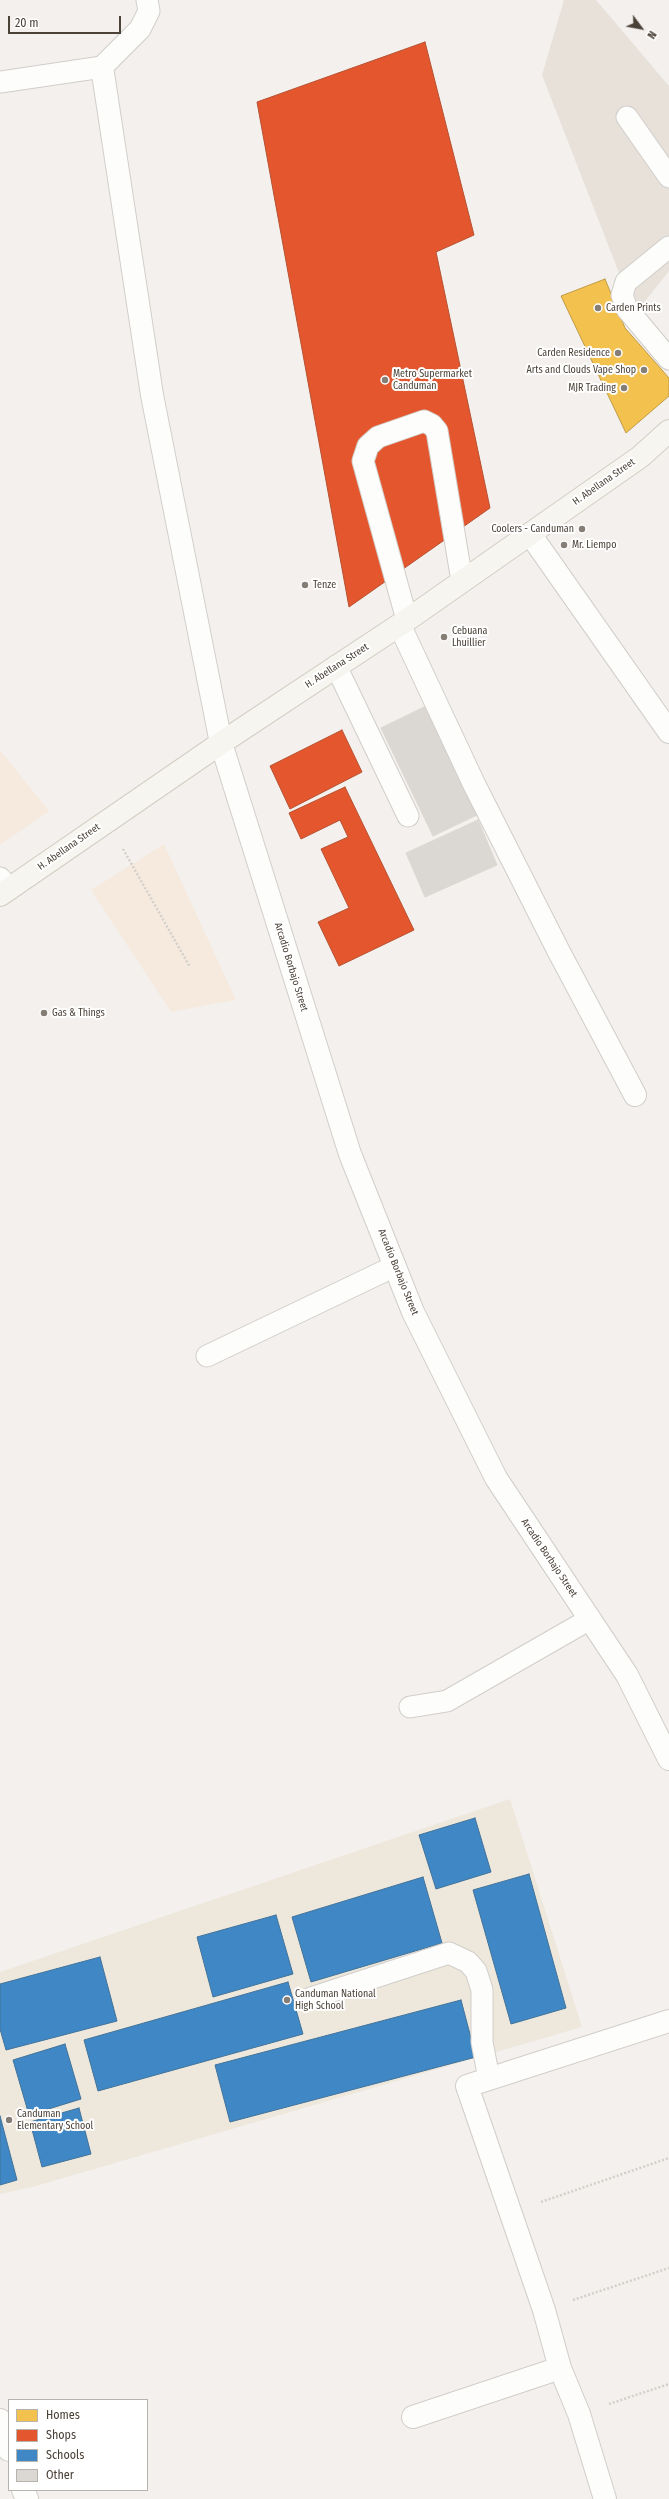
<!DOCTYPE html>
<html>
<head>
<meta charset="utf-8">
<style>
  body { margin:0 }
  #map { position:relative; width:669px; height:2499px; overflow:hidden; background:#f3f0ed; font-family:"Fira Sans Condensed",sans-serif }
  canvas { display:block }
  .legend { position:absolute; left:8px; top:2399px; width:140px; height:92px; box-sizing:border-box; background:#fff; border:1px solid #b7b3af; margin:0; padding:5px 7px; list-style:none; font-size:12px; color:#4a4137 }
  .legend li { display:flex; align-items:center; gap:8px; height:20px }
  .legend b { width:20px; border:1px solid #b7b3af }
  .north { position:absolute; left:621px; top:8px; width:40px; height:40px; -webkit-text-stroke:3px #fff; paint-order:stroke; rotate:122deg; font-size:11px; font-weight:700; line-height:16px; text-align:center; color:#4a4137 }
  .north::after { content:''; display:block; margin:auto; width:14px; height:18px; background:#4a4137; clip-path:polygon(50% 0,100% 100%,50% 72%,0 100%) }
  .scale { position:absolute; left:8px; top:16px; width:113px; height:18px; box-sizing:border-box; border:2px solid #4a4137; border-top:0; padding-left:5px; font-size:12px; line-height:14px; white-space:nowrap; color:#4a4137; -webkit-text-stroke:3px #fff; paint-order:stroke }
</style>
</head>
<body>
<div id="map">
<canvas width="669" height="2499"></canvas>
<ul class="legend">
<li><b style="height:11px;background:#f2c14e"></b>Homes</li>
<li><b style="height:11px;background:#e4572e"></b>Shops</li>
<li><b style="height:11px;background:#3f88c5"></b>Schools</li>
<li><b style="height:11px;background:#dbd7d3"></b>Other</li>
</ul>
<div class="north">N</div>
<div class="scale">20 m</div>
</div>
<script>
const ctx = document.querySelector('canvas').getContext('2d');
ctx.lineJoin = 'round';
function fillPath(path, color) { ctx.fillStyle = color; ctx.fill(path, 'evenodd'); }
const toPath = rows => new Path2D(rows.map(r => 'M' + r).join(''));
function strokePath(path, color, width, dash) { ctx.strokeStyle = color; ctx.lineWidth = width; ctx.lineCap = dash ? 'butt' : 'round'; ctx.setLineDash(dash || []); ctx.stroke(path); }
function label(font, color, halo, rows, align = 'center') {
  ctx.font = font + ' "Fira Sans Condensed",sans-serif'; ctx.lineWidth = 4; ctx.setLineDash([]); ctx.textBaseline = 'middle'; ctx.strokeStyle = halo; ctx.fillStyle = color; for (const [text, x, y, turn = 0] of rows) {
    ctx.save(); ctx.translate(x, y); ctx.rotate((+turn || 0) * Math.PI / 180); ctx.textAlign = isNaN(turn) ? turn : align; if (halo) ctx.strokeText(text, 0, 0); ctx.fillText(text, 0, 0); ctx.restore();
  }
}
fillPath(toPath([
  [564,0,596,0,669,86,669,271,635,314,542,75]
]), '#e7e1da');
fillPath(toPath([
  [0,750,49,811,0,845],
  [164,844,236,1000,171,1012,91,890]
]), '#f6eadf');
fillPath(toPath([
  [510,1799,582,2027,36,2186,0,2194,0,1972]
]), '#eee7dc');
const homes = toPath([
  [605,279,625,328,669,378,669,396,626,433,561,296,605,279]
]);
fillPath(homes, '#f2c14e');
strokePath(homes, '#c09b47', 1);
const shops = toPath([
  [425,42,474,235,436,252,490,508,349,607,257,102,425,42],
  [342,730,362,772,290,809,270,766,342,730],
  [345,787,414,930,339,966,318,922,349,908,321,849,348,837,340,820,301,839,289,813,345,787]
]);
fillPath(shops, '#e4572e');
strokePath(shops, '#b65031', 1);
const schools = toPath([
  [475,1818,491,1872,436,1889,419,1835,475,1818],
  [529,1874,566,2008,511,2024,473,1890,529,1874],
  [423,1877,442,1943,311,1982,292,1917,423,1877],
  [276,1915,293,1974,213,1997,197,1937,276,1915],
  [100,1957,117,2021,6,2050,0,2029,0,1984,100,1957],
  [288,1982,303,2034,98,2091,84,2040,288,1982],
  [461,2000,476,2057,230,2122,215,2065,461,2000],
  [65,2044,81,2099,29,2115,13,2060,65,2044],
  [79,2108,91,2154,42,2167,30,2122,79,2108],
  [0,2116,17,2180,0,2185,0,2116]
]);
fillPath(schools, '#3f88c5');
strokePath(schools, '#42739a', 1);
const building = toPath([
  [426,706,477,815,433,836,381,728,426,706],
  [478,820,497,865,425,897,406,853,478,820]
]);
fillPath(building, '#dbd7d3');
strokePath(building, '#dcd7d2', 1);
const lane = toPath([
  [0,82,102,67,140,29,149,11,147,0],
  [627,117,669,177],
  [669,247,626,282,622,295,627,309,669,359],
  [407,620,363,461,368,446,378,437,424,421,432,425,437,431,462,581],
  [336,666,408,816],
  [0,878,9,889],
  [207,1356,395,1266],
  [410,1707,447,1701,590,1619],
  [311,1998,449,1953,468,1962,476,1971,482,1990,482,2042,489,2079]
]);
const street = toPath([
  [102,67,152,395,221,743,350,1154,413,1312,496,1478,627,1675,669,1759],
  [530,534,669,732],
  [400,626,474,784,558,950,635,1095],
  [413,2417,560,2368],
  [0,2420,9,2450],
  [23,2490,27,2499],
  [605,2499,579,2414,560,2368,544,2310,467,2086,669,2021]
]);
const secondary = toPath([
  [0,895,221,743,407,620,640,457,669,431]
]);
strokePath(lane, '#d1ceca', 23);
strokePath(street, '#d1ceca', 24);
strokePath(secondary, '#d3cdc3', 24);
strokePath(toPath([
  [123,849,190,967],
  [541,2202,669,2158],
  [573,2300,669,2268],
  [609,2404,669,2384]
]), '#d3d0cb', 2.5, [2, 2]);
strokePath(lane, '#fdfdfc', 21);
strokePath(street, '#fdfdfc', 22);
strokePath(secondary, '#f7f5f0', 22);
for (const [x, y, r, color] of [
  [598,308,4,"#857e77"],
  [618,353,4,"#857e77"],
  [644,370,4,"#857e77"],
  [385,380,4,"#857e77"],
  [624,388,4,"#857e77"],
  [582,529,4,"#857e77"],
  [564,545,4,"#857e77"],
  [305,585,4,"#857e77"],
  [444,637,4,"#857e77"],
  [44,1013,4,"#857e77"],
  [287,2000,4,"#857e77"],
  [9,2120,4,"#857e77"]
]) { const dot = new Path2D(); dot.arc(x, y, r, 0, 2 * Math.PI); ctx.fillStyle = color; ctx.fill(dot); strokePath(dot, '#fff', 1.5); }
label('10px', '#4a4137', '#fff', [
  ["Carden Prints",606,308],
  ["Carden Residence",610,353,"right"],
  ["Arts and Clouds Vape Shop",636,370,"right"],
  ["Metro Supermarket",393,374],
  ["Canduman",393,386],
  ["MJR Trading",616,388,"right"],
  ["Coolers - Canduman",574,529,"right"],
  ["Mr. Liempo",572,545],
  ["Tenze",313,585],
  ["Cebuana",452,631],
  ["Lhuillier",452,643],
  ["Gas & Things",52,1013],
  ["Canduman National",295,1994],
  ["High School",295,2006],
  ["Canduman",17,2114],
  ["Elementary School",17,2126]
], 'left');
label('10px', '#4a4137', '#fff', [
  ["H. Abellana Street",604,482,-35],
  ["H. Abellana Street",337,666,-33],
  ["H. Abellana Street",69,847,-35],
  ["Arcadio Borbajo Street",291,967,73],
  ["Arcadio Borbajo Street",398,1272,68],
  ["Arcadio Borbajo Street",549,1558,56]
]);
</script>
</body>
</html>
